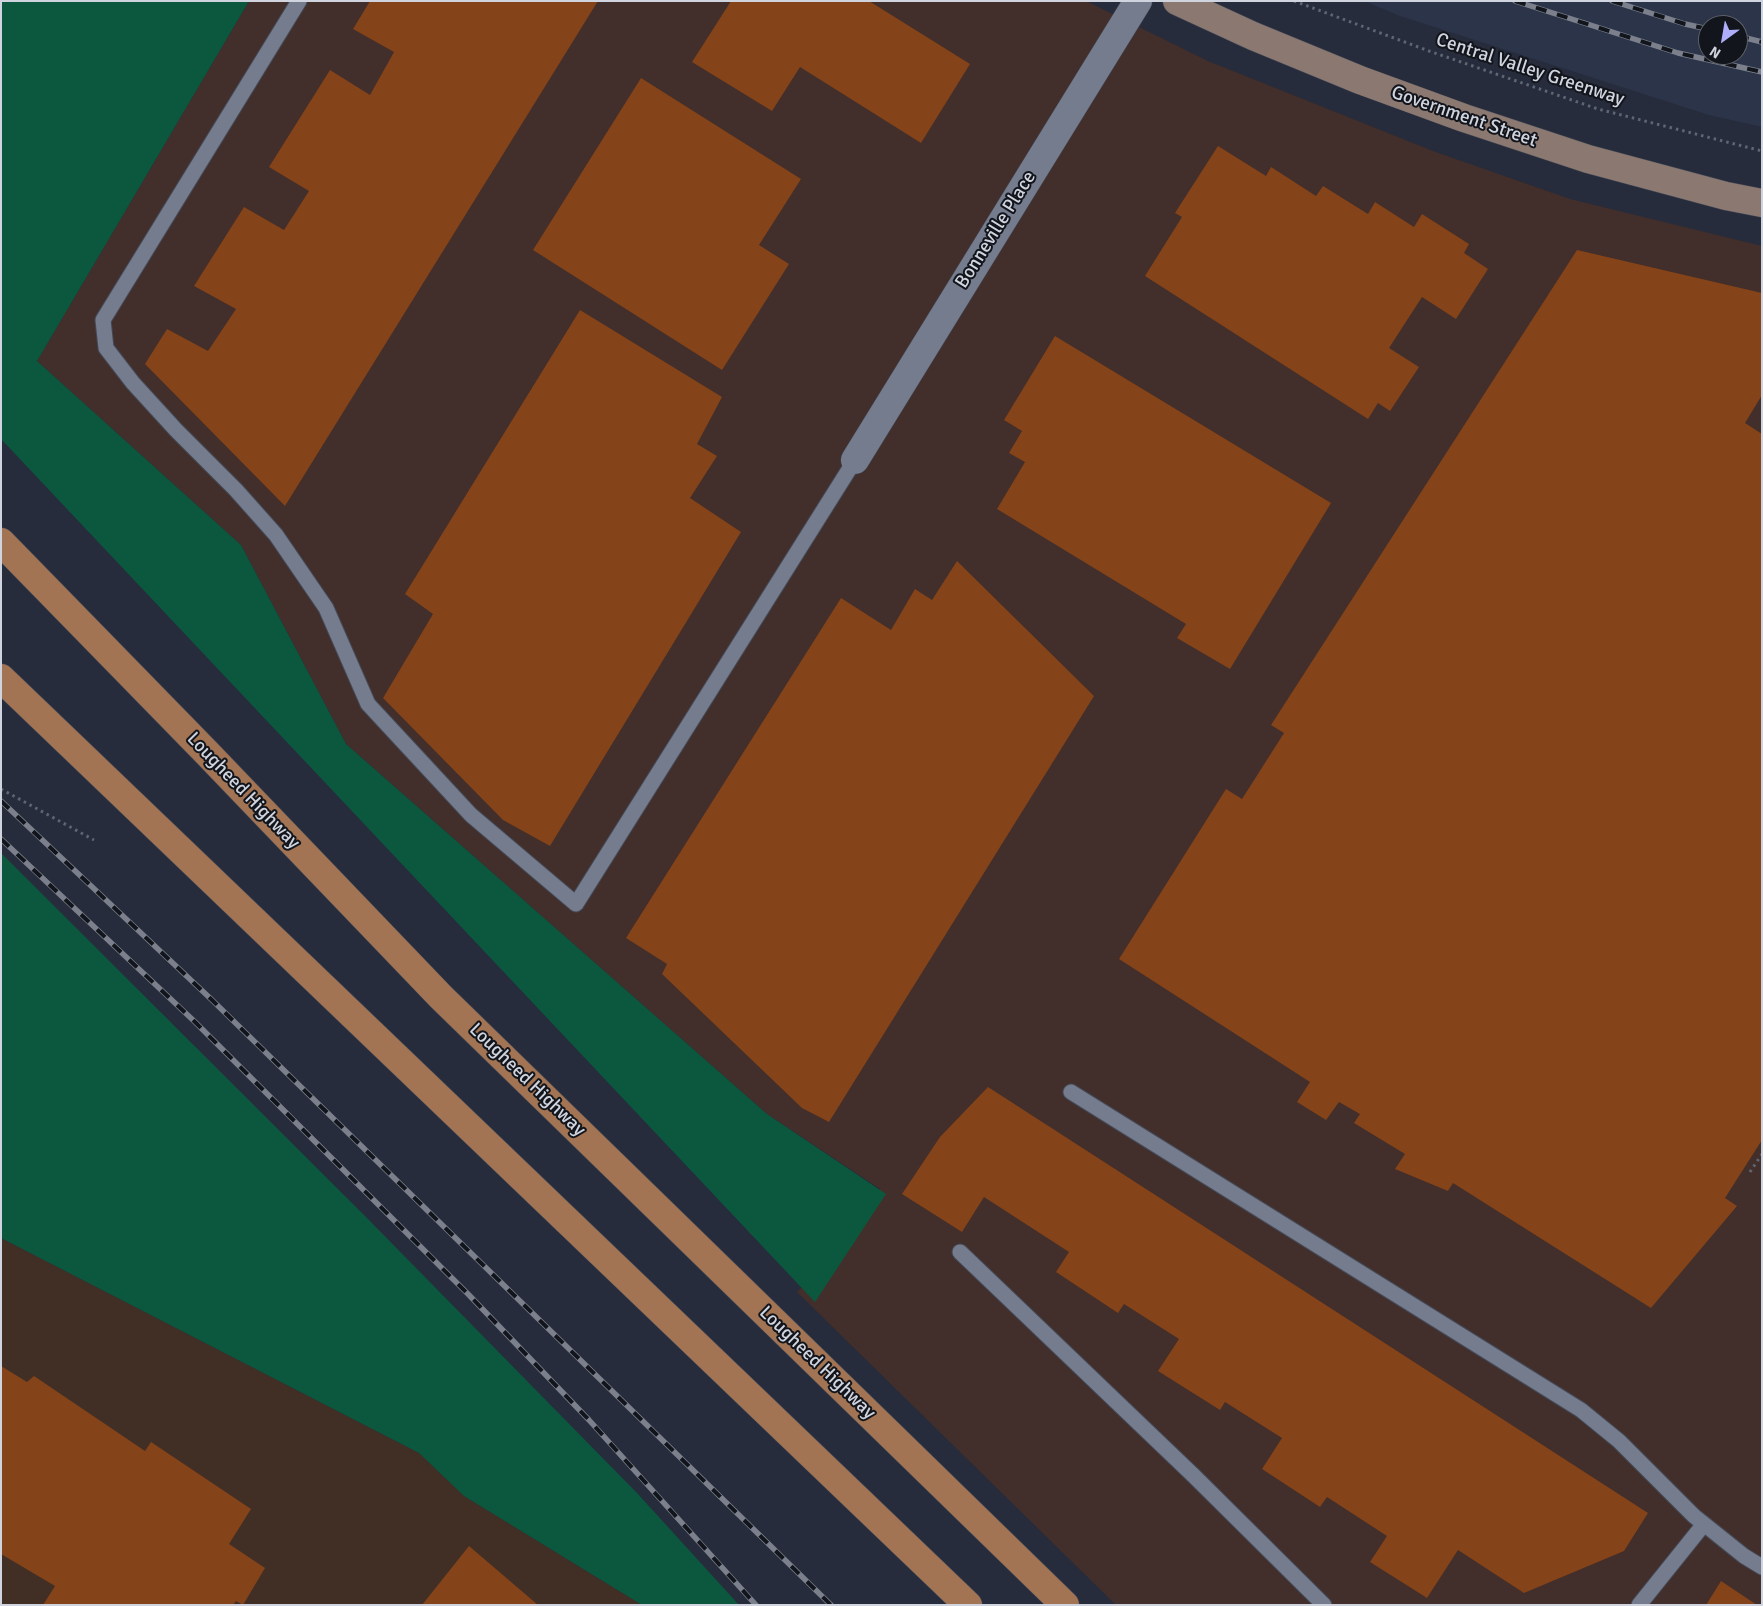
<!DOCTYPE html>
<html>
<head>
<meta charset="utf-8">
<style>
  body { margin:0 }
  #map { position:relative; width:1763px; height:1606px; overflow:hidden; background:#262c3b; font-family:Signika,sans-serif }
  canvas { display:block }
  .frame { position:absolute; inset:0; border:2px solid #d0d4de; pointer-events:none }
  .north { position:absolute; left:1698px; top:15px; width:50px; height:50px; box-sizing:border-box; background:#12151b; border:1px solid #5e6169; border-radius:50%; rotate:212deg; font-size:14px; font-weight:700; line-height:20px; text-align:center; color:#d0d4de }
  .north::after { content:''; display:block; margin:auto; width:18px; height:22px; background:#afaefa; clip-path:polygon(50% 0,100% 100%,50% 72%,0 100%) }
</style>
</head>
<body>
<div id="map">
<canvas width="1763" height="1606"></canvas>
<div class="frame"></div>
<div class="north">N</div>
</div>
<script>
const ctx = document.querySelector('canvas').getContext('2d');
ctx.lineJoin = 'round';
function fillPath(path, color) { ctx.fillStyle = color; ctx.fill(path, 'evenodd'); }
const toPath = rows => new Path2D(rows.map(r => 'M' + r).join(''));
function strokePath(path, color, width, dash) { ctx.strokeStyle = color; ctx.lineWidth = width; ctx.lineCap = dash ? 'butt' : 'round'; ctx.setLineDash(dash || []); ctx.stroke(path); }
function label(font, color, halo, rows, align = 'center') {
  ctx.font = font + ' Signika,sans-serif'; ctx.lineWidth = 4; ctx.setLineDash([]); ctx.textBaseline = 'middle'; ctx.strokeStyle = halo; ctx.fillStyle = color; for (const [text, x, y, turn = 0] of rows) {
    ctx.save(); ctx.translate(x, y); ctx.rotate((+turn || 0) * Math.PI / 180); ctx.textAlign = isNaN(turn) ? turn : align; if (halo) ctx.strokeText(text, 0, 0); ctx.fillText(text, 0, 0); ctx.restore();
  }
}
fillPath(toPath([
  [249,1,1086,1,1208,61,1433,151,1570,199,1762,246,1762,1605,1116,1605,797,1292,811,1279,880,1189,767,1114,346,744,241,545,37,361]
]), '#422e2a');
fillPath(toPath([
  [1,1238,419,1453,464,1496,642,1605,1,1605]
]), '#412f26');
fillPath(toPath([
  [1364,1,1762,1,1762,127,1709,115,1400,16],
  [1708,25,1738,25,1738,55,1708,55]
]), '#2b3449');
fillPath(toPath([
  [1,1,249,1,37,361,241,545,346,744,767,1114,886,1194,815,1302,1,439],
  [1,853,365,1216,637,1493,739,1605,642,1605,464,1496,419,1453,1,1238]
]), '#0c583f');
fillPath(toPath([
  [370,1,598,1,285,506,145,364,167,329,208,351,236,309,194,286,244,207,284,230,309,191,269,167,330,70,370,95,394,52,353,29],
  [731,1,869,1,970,64,921,143,800,67,772,111,692,62],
  [641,78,801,179,759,245,789,264,722,370,533,250],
  [1218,146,1266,176,1271,167,1316,196,1323,186,1368,214,1375,202,1414,227,1422,214,1469,244,1464,253,1488,269,1456,319,1422,297,1389,348,1419,367,1390,411,1378,403,1368,419,1145,276,1182,217,1175,213],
  [1577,250,1762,293,1762,395,1745,423,1762,434,1762,1140,1725,1198,1737,1206,1651,1308,1453,1183,1448,1191,1395,1169,1405,1154,1354,1123,1360,1114,1339,1102,1326,1120,1297,1102,1310,1082,1119,959,1226,789,1242,799,1284,733,1271,725],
  [580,310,722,397,697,444,717,456,690,498,741,532,550,846,503,820,383,698,433,614,405,594],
  [1055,336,1331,503,1230,669,1177,638,1186,624,997,509,1025,462,1009,453,1022,431,1004,420],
  [957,561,1094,696,829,1122,802,1108,662,974,667,964,626,938,841,598,891,630,915,589,932,600],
  [988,1087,1648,1513,1624,1551,1524,1593,1458,1550,1427,1598,1370,1562,1387,1536,1327,1497,1320,1507,1262,1469,1282,1438,1225,1402,1220,1410,1158,1371,1179,1339,1124,1304,1118,1313,1056,1272,1069,1252,984,1197,962,1232,902,1194,940,1137],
  [1,1366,27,1382,34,1376,145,1451,151,1442,251,1509,229,1544,265,1568,243,1605,236,1601,233,1605,43,1605,55,1586,1,1554],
  [469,1546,538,1605,422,1605],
  [1721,1581,1757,1605,1706,1605]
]), '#844318');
const lane = toPath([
  [299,1,103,320,106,348,133,383,176,430,236,490,276,535,326,608,368,704,471,815,576,904,855,460],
  [1071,1092,1581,1410,1619,1441,1694,1516,1744,1556,1762,1567],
  [960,1252,1194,1476,1324,1605],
  [1639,1605,1704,1524]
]);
const street = toPath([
  [855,460,1138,1]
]);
const secondary = toPath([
  [1177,1,1253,36,1360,80,1464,118,1588,159,1726,196,1762,203]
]);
const primary = toPath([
  [1,542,207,753,441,997,1065,1605],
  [1,678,968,1605]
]);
strokePath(lane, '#454a57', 17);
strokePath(street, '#454a57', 29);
strokePath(secondary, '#454a57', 29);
strokePath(primary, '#454a57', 29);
strokePath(toPath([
  [1294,1,1429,51,1598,109,1762,151],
  [1,789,94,840],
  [1750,1172,1762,1154]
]), '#5f6572', 3, [2.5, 4]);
strokePath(lane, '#747c8e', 15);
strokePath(street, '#747c8e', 28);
strokePath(secondary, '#8b7870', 28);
strokePath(primary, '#a27453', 28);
const rail = toPath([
  [1515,1,1678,53,1762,72],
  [1612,1,1685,24,1708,29],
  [1738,36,1762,42],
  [1,801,212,1000,831,1605],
  [1,839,194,1021,469,1295,589,1420,756,1605]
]);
strokePath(rail, '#7b808c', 5.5);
strokePath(rail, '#12151b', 4, [11]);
label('19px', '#d0d4de', '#12151b', [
  ["Central Valley Greenway",1530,70,18],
  ["Government Street",1464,117,19],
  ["Bonneville Place",996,230,-58],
  ["Lougheed Highway",243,791,46],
  ["Lougheed Highway",527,1080,44],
  ["Lougheed Highway",817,1363,44]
]);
</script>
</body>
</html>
